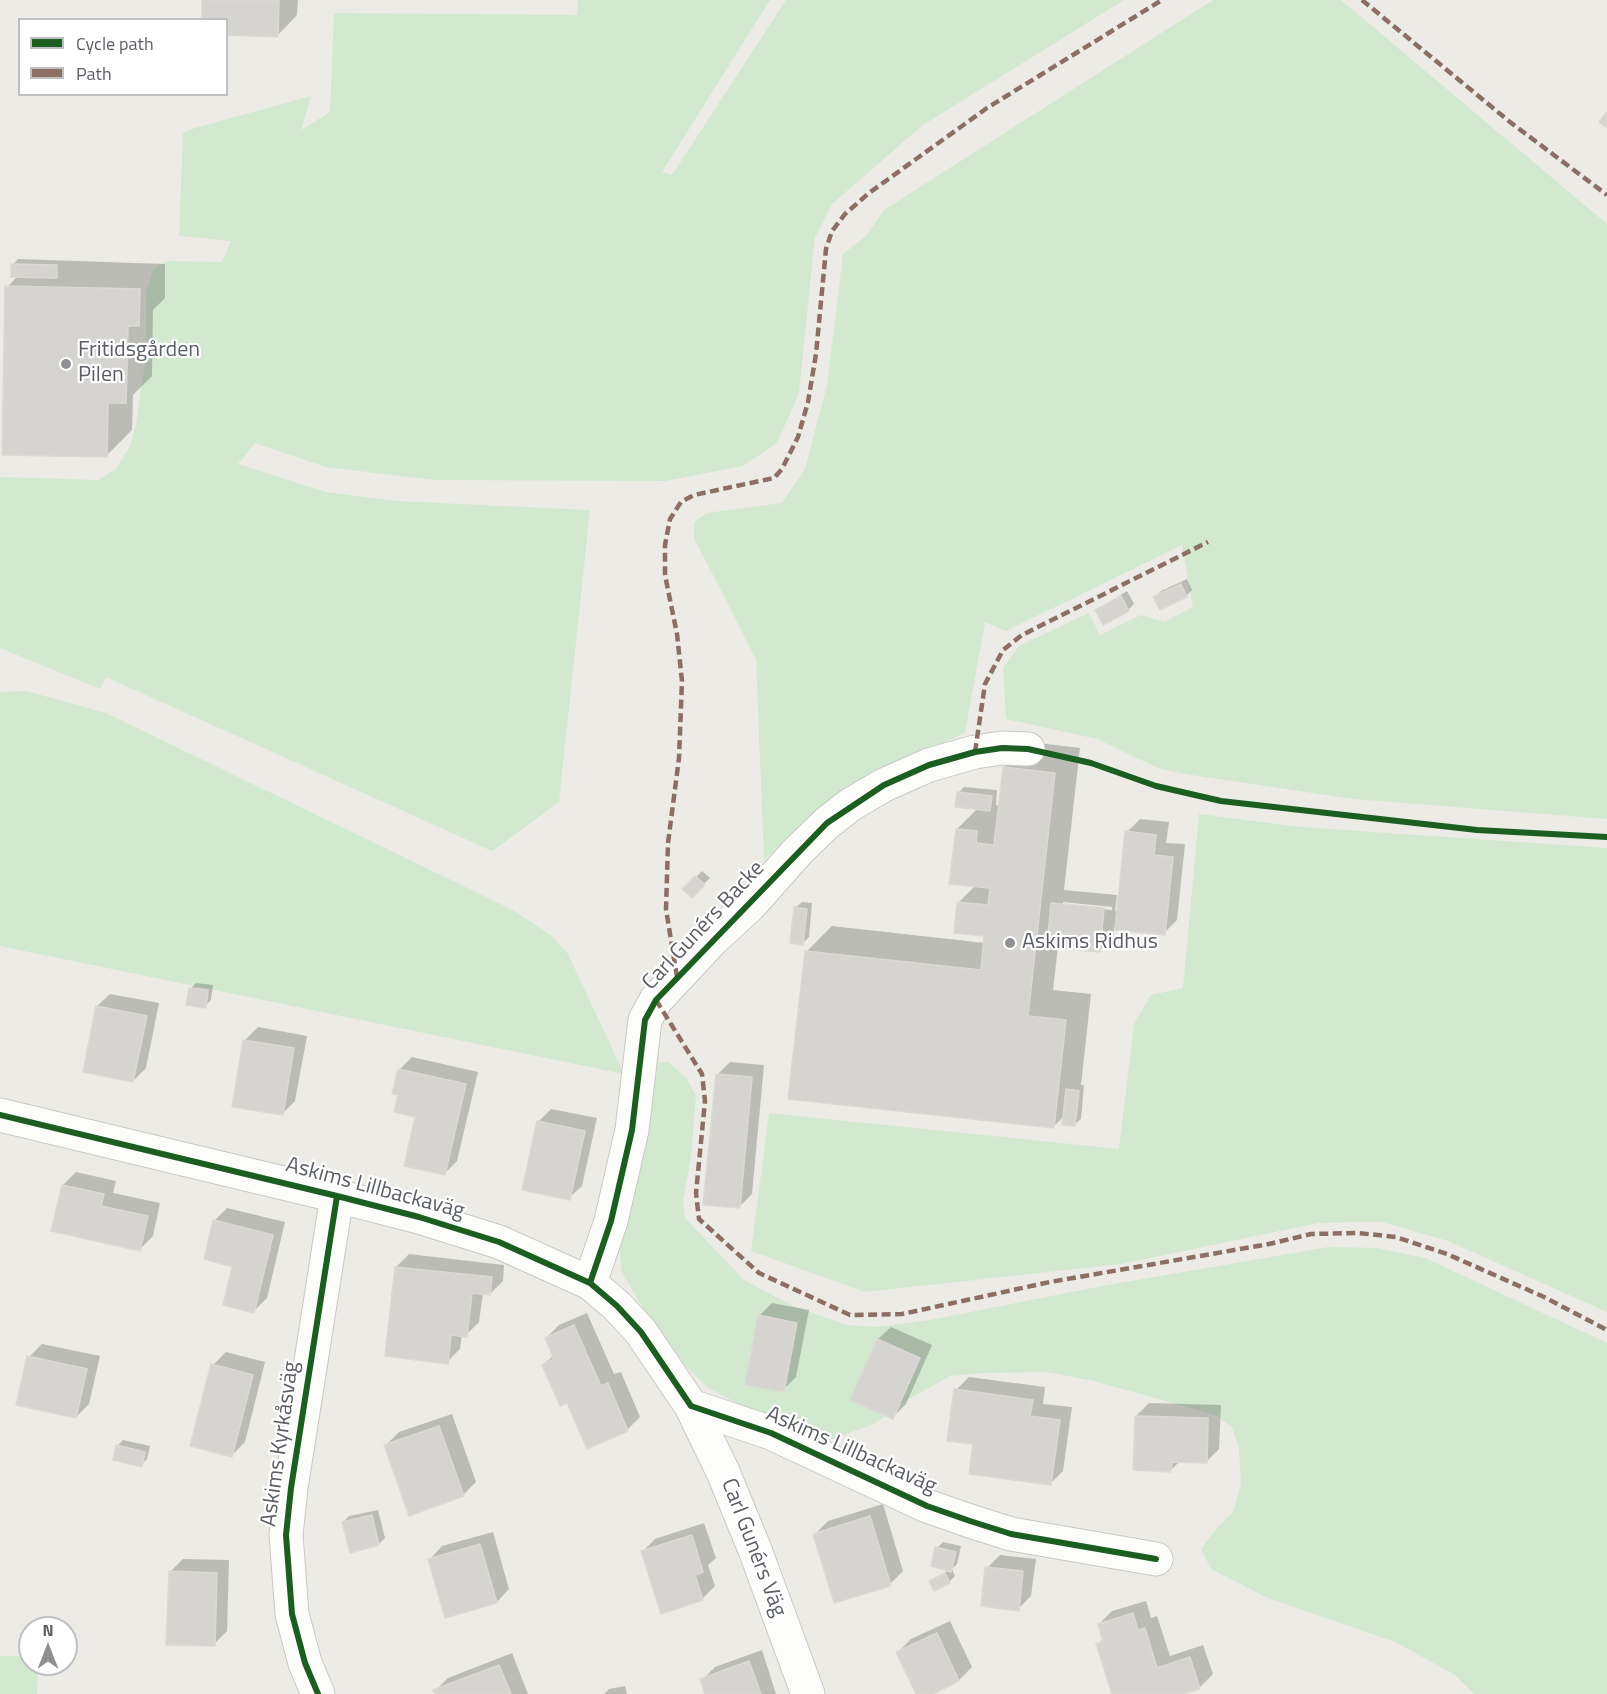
<!DOCTYPE html>
<html>
<head>
<meta charset="utf-8">
<style>
  body { margin:0 }
  #map { position:relative; width:1607px; height:1694px; overflow:hidden; background:#ecebe5; font-family:"Titillium Web",sans-serif }
  canvas { display:block }
  .legend { position:absolute; left:18px; top:18px; width:210px; height:78px; box-sizing:border-box; background:#fff; border:2px solid #bdbfc1; margin:0; padding:8px 10px; list-style:none; font-size:18px; color:#5b5f64 }
  .legend li { display:flex; align-items:center; gap:12px; height:30px }
  .legend b { width:30px; border:2px solid #bdbfc1 }
  .north { position:absolute; left:18px; top:1616px; width:60px; height:60px; box-sizing:border-box; background:#fff; border:2px solid #bdbfc1; border-radius:50%; rotate:0deg; font-size:16px; font-weight:700; line-height:24px; text-align:center; color:#5b5f64 }
  .north::after { content:''; display:block; margin:auto; width:21px; height:27px; background:#8e9091; clip-path:polygon(50% 0,100% 100%,50% 72%,0 100%) }
</style>
</head>
<body>
<div id="map">
<canvas width="1607" height="1694"></canvas>
<ul class="legend">
<li><b style="height:8px;background:#1b5e20"></b>Cycle path</li>
<li><b style="height:8px;background:#8d6e63"></b>Path</li>
</ul>
<div class="north">N</div>
</div>
<script>
const ctx = document.querySelector('canvas').getContext('2d');
ctx.lineJoin = 'round';
function fillPath(path, color) { ctx.fillStyle = color; ctx.fill(path, 'evenodd'); }
const toPath = rows => new Path2D(rows.map(r => 'M' + r).join(''));
function strokePath(path, color, width, dash) { ctx.strokeStyle = color; ctx.lineWidth = width; ctx.lineCap = dash ? 'butt' : 'round'; ctx.setLineDash(dash || []); ctx.stroke(path); }
function label(font, color, halo, rows, align = 'center') {
  ctx.font = font + ' "Titillium Web",sans-serif'; ctx.lineWidth = 4.5; ctx.setLineDash([]); ctx.textBaseline = 'middle'; ctx.strokeStyle = halo; ctx.fillStyle = color; for (const [text, x, y, turn = 0] of rows) {
    ctx.save(); ctx.translate(x, y); ctx.rotate((+turn || 0) * Math.PI / 180); ctx.textAlign = isNaN(turn) ? turn : align; if (halo) ctx.strokeText(text, 0, 0); ctx.fillText(text, 0, 0); ctx.restore();
  }
}
fillPath(toPath([
  [578,0,770,0,662,172,672,175,786,0,1124,0,923,125,833,203,815,237,799,393,777,443,743,466,665,481,433,480,326,467,255,443,238,464,326,492,395,501,590,510,559,802,492,851,106,677,100,689,0,648,0,477,98,480,116,469,130,446,136,425,146,356,146,293,153,269,168,261,222,262,231,241,179,236,183,133,195,128,311,96,301,130,330,112,334,13,577,15],
  [1213,0,1341,0,1607,224,1607,819,1353,799,1185,774,1158,768,1097,739,1006,719,1003,668,1019,646,1089,613,1100,635,1141,615,1164,622,1193,607,1182,545,1006,631,985,622,965,733,871,775,817,810,764,860,756,659,694,538,694,522,707,513,782,503,805,469,827,385,843,254,867,235,884,210],
  [26,691,106,713,513,910,552,936,568,954,624,1074,0,946,0,692],
  [1199,814,1301,827,1607,848,1607,1312,1448,1241,1382,1222,1318,1223,1121,1264,865,1292,751,1251,769,1113,1119,1149,1134,1024,1151,995,1183,988],
  [668,1062,686,1077,696,1096,691,1157,683,1200,685,1218,744,1280,793,1306,847,1325,877,1327,930,1320,1102,1286,1329,1247,1377,1248,1425,1258,1607,1343,1607,1694,1474,1694,1455,1675,1395,1642,1268,1598,1211,1569,1201,1549,1216,1529,1233,1512,1241,1484,1239,1448,1232,1427,1215,1415,1094,1381,1047,1372,984,1373,950,1376,907,1400,876,1423,833,1439,747,1409,707,1387,684,1364,642,1307,621,1270,620,1249,656,1063],
  [30,1656,30,1664,38,1664,37,1694,0,1694,0,1656]
]), '#d2e9cf');
fillPath(toPath([
  [204,0,298,0,297,15,278,35,226,20],
  [18,259,165,264,165,298,153,310,152,376,133,395,132,430,106,456,7,287,18,276,12,265],
  [1187,579,1192,590,1186,596,1160,608,1155,597,1161,591],
  [1127,591,1134,604,1128,610,1097,610],
  [1030,742,1080,748,1064,890,1117,895,1115,911,1118,912,1127,832,1140,819,1169,822,1166,843,1185,844,1177,920,1164,933,1114,928,1113,937,1100,950,1058,947,1053,990,1091,994,1081,1085,1084,1085,1081,1119,1074,1125,1064,1116,1053,1127,806,952,832,926,985,943,986,935,959,902,976,885,957,829,978,808,958,793,964,787,997,790,996,805,1000,806,1004,768],
  [1063,902,1112,907,1112,910,1063,905],
  [702,871,710,878,692,896,685,889],
  [802,902,812,903,809,937,803,943,795,908],
  [196,983,213,985,211,1000,205,1006,190,989],
  [110,994,159,1003,146,1068,133,1081,97,1006],
  [258,1027,307,1036,295,1101,282,1114,233,1105,245,1040],
  [412,1057,478,1072,457,1161,444,1174,417,1116,400,1094,399,1070],
  [730,1062,764,1065,752,1194,739,1207,717,1075],
  [551,1109,597,1118,582,1186,569,1198,538,1122],
  [76,1172,116,1181,113,1193,160,1203,153,1236,140,1249,63,1185],
  [227,1208,285,1222,267,1298,254,1311,214,1221],
  [409,1254,504,1265,503,1281,490,1294,483,1293,479,1322,466,1335,462,1335,460,1349,447,1362,396,1267],
  [772,1303,809,1310,796,1377,783,1390,759,1316],
  [587,1313,614,1374,621,1372,640,1417,627,1430,568,1401,543,1365,554,1355,546,1338,559,1325],
  [891,1327,932,1345,906,1404,893,1417,852,1399,878,1339],
  [42,1344,100,1356,89,1404,76,1417,29,1357],
  [226,1352,265,1362,245,1442,232,1455,213,1365],
  [969,1377,1045,1387,1043,1404,1072,1407,1063,1471,1050,1484,975,1443,956,1390],
  [1149,1403,1221,1405,1219,1449,1206,1462,1180,1461,1171,1470,1136,1416],
  [452,1414,476,1482,463,1495,386,1445,399,1432],
  [123,1440,150,1446,147,1459,141,1465,117,1446],
  [883,1504,903,1571,890,1584,815,1534,828,1521],
  [378,1510,385,1538,379,1544,343,1522,349,1516],
  [704,1523,716,1558,708,1565,715,1586,702,1599,642,1552,655,1539],
  [493,1532,509,1589,497,1602,430,1559,442,1546],
  [943,1542,961,1546,957,1564,952,1569,955,1576,949,1582,931,1581,949,1570,937,1548],
  [1000,1555,1036,1559,1031,1596,1018,1609,987,1568],
  [183,1559,229,1560,227,1631,214,1644,170,1572],
  [1146,1601,1151,1618,1157,1616,1170,1656,1203,1645,1213,1674,1200,1687,1178,1694,1113,1694,1098,1644,1104,1638,1099,1624,1112,1611],
  [950,1621,972,1667,959,1680,929,1694,918,1694,898,1652,911,1639],
  [762,1650,776,1694,707,1694,702,1680,715,1667],
  [512,1653,528,1694,436,1694,435,1691,448,1678],
  [625,1686,627,1694,604,1694,609,1689]
]), '#0003');
const building = toPath([
  [202,0,279,0,278,37,226,35,226,20,202,20,202,0],
  [1606,113,1607,113,1607,128,1599,122,1606,113],
  [11,264,57,265,57,278,11,277,11,264],
  [5,286,140,289,139,326,128,326,126,403,108,403,107,457,2,455,5,286],
  [1181,584,1187,597,1160,610,1153,597,1181,584],
  [1121,596,1129,611,1103,625,1095,610,1121,596],
  [1003,767,1055,773,1028,1016,1066,1020,1054,1128,788,1099,805,951,981,970,984,936,954,933,957,902,988,905,990,888,949,884,956,829,977,831,976,843,994,845,1003,767],
  [957,792,992,796,990,811,955,807,957,792],
  [1125,831,1156,835,1154,855,1173,857,1165,935,1115,930,1125,831],
  [695,876,705,885,692,898,682,889,695,876],
  [1051,903,1104,908,1100,952,1047,947,1051,903],
  [794,907,807,909,803,945,790,943,794,907],
  [189,988,208,990,206,1008,186,1005,189,988],
  [96,1006,147,1016,133,1082,83,1072,96,1006],
  [243,1040,294,1048,283,1115,232,1107,243,1040],
  [398,1069,466,1084,445,1175,404,1166,415,1117,394,1112,398,1095,392,1094,398,1069],
  [716,1074,752,1077,740,1208,703,1205,716,1074],
  [1066,1089,1079,1091,1075,1126,1062,1125,1066,1089],
  [537,1121,585,1131,570,1200,522,1190,537,1121],
  [62,1185,104,1194,101,1206,148,1216,140,1251,51,1231,62,1185],
  [213,1220,273,1235,254,1313,223,1305,232,1267,204,1259,213,1220],
  [395,1267,492,1277,490,1295,472,1293,467,1337,451,1335,448,1364,385,1356,395,1267],
  [758,1315,797,1323,784,1392,745,1385,758,1315],
  [574,1325,601,1386,608,1383,628,1431,587,1449,567,1403,560,1406,542,1365,554,1359,545,1338,574,1325],
  [877,1339,920,1358,893,1419,850,1400,877,1339],
  [27,1356,87,1369,76,1418,16,1405,27,1356],
  [211,1364,253,1375,232,1457,190,1446,211,1364],
  [954,1389,1033,1400,1030,1416,1060,1420,1051,1485,969,1474,973,1444,947,1441,954,1389],
  [1135,1416,1208,1418,1207,1463,1172,1462,1171,1472,1133,1470,1135,1416],
  [439,1426,464,1496,409,1516,384,1445,439,1426],
  [116,1445,145,1452,142,1467,113,1460,116,1445],
  [372,1515,379,1545,350,1553,342,1522,372,1515],
  [870,1516,891,1586,834,1603,813,1534,870,1516],
  [692,1535,703,1572,695,1575,703,1600,661,1614,641,1551,692,1535],
  [480,1544,497,1603,445,1618,428,1559,480,1544],
  [935,1547,956,1552,951,1572,931,1566,935,1547],
  [985,1567,1023,1571,1019,1611,981,1606,985,1567],
  [169,1571,217,1573,215,1646,166,1645,169,1571],
  [945,1573,950,1583,934,1591,929,1581,945,1573],
  [1133,1613,1138,1630,1145,1628,1157,1668,1190,1657,1200,1689,1183,1694,1112,1694,1096,1644,1103,1642,1098,1624,1133,1613],
  [937,1633,959,1681,933,1694,916,1694,896,1652,937,1633],
  [749,1661,761,1694,705,1694,700,1679,749,1661],
  [499,1665,511,1694,435,1694,433,1690,499,1665]
]);
fillPath(building, '#d5d4d0');
strokePath(building, '#dcd9d4', 1.5);
const minor = toPath([
  [0,1115,337,1196,419,1217,499,1242,590,1283,617,1306,641,1332,691,1406,771,1433,927,1506,970,1521,1011,1534,1156,1559],
  [590,1283,611,1221,632,1130,645,1020,656,1000,712,940,750,905,798,851,827,823,850,805,884,785,929,765,975,752,1002,748,1028,749],
  [691,1406,723,1472,755,1550,808,1694],
  [318,1694,305,1663,292,1614,286,1535,291,1488,337,1196]
]);
strokePath(minor, '#c8c8c6', 35);
strokePath(minor, '#fcfcfb', 33);
strokePath(toPath([
  [1362,0,1510,122,1607,195],
  [975,752,985,684,1003,650,1022,635,1208,542],
  [677,977,666,909,668,843,679,758,682,681,677,634,665,575,665,545,670,519,681,502,694,495,774,478,782,469,798,437,808,402,816,354,826,249,832,231,845,214,869,193,987,108,1162,0],
  [656,1000,702,1074,705,1101,696,1193,699,1219,759,1273,850,1315,902,1314,1050,1282,1269,1244,1311,1234,1358,1233,1396,1237,1447,1254,1544,1297,1607,1330]
]), '#8d6e63', 4.5, [9, 4.5]);
strokePath(toPath([
  [0,1115,337,1196,419,1217,499,1242,590,1283,617,1306,641,1332,691,1406,771,1433,927,1506,970,1521,1011,1534,1156,1559],
  [590,1283,611,1221,632,1130,645,1020,656,1000,827,823,884,785,929,765,975,752,1002,748,1028,749,1091,763,1156,786,1221,801,1477,830,1607,837],
  [318,1694,305,1663,292,1614,286,1535,291,1488,337,1196]
]), '#1b5e20', 6);
for (const [x, y, r, color] of [
  [66,364,6,"#8e9091"],
  [1010,943,6,"#8e9091"]
]) { const dot = new Path2D(); dot.arc(x, y, r, 0, 2 * Math.PI); ctx.fillStyle = color; ctx.fill(dot); strokePath(dot, '#fff', 2); }
label('22px', '#5b5f64', '#fff', [
  ["Fritidsgården",78,351],
  ["Pilen",78,376],
  ["Askims Ridhus",1022,943]
], 'left');
label('22px', '#5b5f64', '#fff', [
  ["Carl Gunérs Backe",704,926,-47],
  ["Askims Lillbackaväg",375,1189,15],
  ["Askims Kyrkåsväg",281,1444,-82],
  ["Askims Lillbackaväg",851,1451,24],
  ["Carl Gunérs Väg",753,1548,69]
]);
</script>
</body>
</html>
